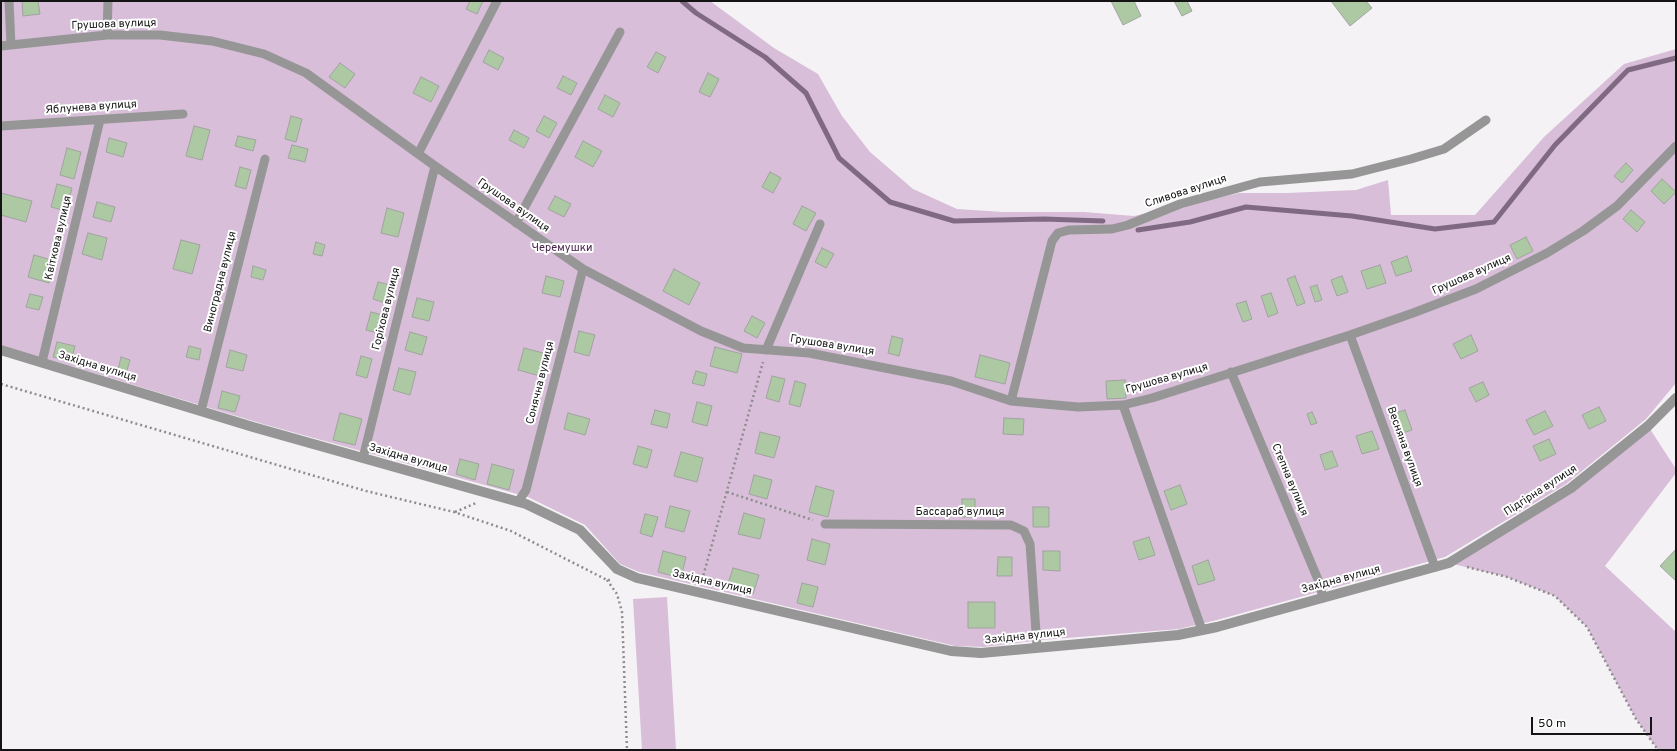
<!DOCTYPE html>
<html>
<head>
<meta charset="utf-8">
<style>
  body { margin:0 }
  #map { position:relative; width:1677px; height:751px; overflow:hidden; background:#f4f2f4; font-family:Overpass,sans-serif }
  canvas { display:block }
  .frame { position:absolute; inset:0; border:2px solid #151415; pointer-events:none }
  .scale { position:absolute; left:1531px; top:717px; width:121px; height:18px; box-sizing:border-box; border:2px solid #151415; border-top:0; padding-left:5px; font-size:12px; line-height:14px; white-space:nowrap; color:#151415; -webkit-text-stroke:3px #fff; paint-order:stroke }
</style>
</head>
<body>
<div id="map">
<canvas width="1677" height="751"></canvas>
<div class="frame"></div>
<div class="scale">50 m</div>
</div>
<script>
const ctx = document.querySelector('canvas').getContext('2d');
ctx.lineJoin = 'round';
function fillPath(path, color) { ctx.fillStyle = color; ctx.fill(path, 'evenodd'); }
const toPath = rows => new Path2D(rows.map(r => 'M' + r).join(''));
function strokePath(path, color, width, dash) { ctx.strokeStyle = color; ctx.lineWidth = width; ctx.lineCap = dash ? 'butt' : 'round'; ctx.setLineDash(dash || []); ctx.stroke(path); }
function label(font, color, halo, rows, align = 'center') {
  ctx.font = font + ' Overpass,sans-serif'; ctx.lineWidth = 4; ctx.setLineDash([]); ctx.textBaseline = 'middle'; ctx.strokeStyle = halo; ctx.fillStyle = color; for (const [text, x, y, turn = 0] of rows) {
    ctx.save(); ctx.translate(x, y); ctx.rotate((+turn || 0) * Math.PI / 180); ctx.textAlign = isNaN(turn) ? turn : align; if (halo) ctx.strokeText(text, 0, 0); ctx.fillText(text, 0, 0); ctx.restore();
  }
}
fillPath(toPath([
  [1,1,710,1,774,48,818,74,842,116,870,152,913,189,957,209,1003,212,1084,212,1134,216,1239,193,1288,193,1356,190,1388,180,1391,215,1475,215,1544,137,1624,64,1676,49,1676,383,1646,419,1566,484,1445,557,1217,620,1179,629,1042,640,984,647,955,646,639,572,620,564,585,525,528,497,263,424,1,345],
  [1648,426,1676,469,1676,473,1605,566,1676,632,1676,750,1658,750,1636,719,1587,627,1555,596,1507,577,1449,563,1571,488],
  [667,597,676,750,642,750,633,599]
]), '#d8bed9');
strokePath(toPath([
  [682,1,696,13,765,57,806,93,839,158,890,202,954,221,1044,219,1103,221],
  [1138,230,1190,222,1246,207,1352,216,1435,229,1494,222,1555,145,1628,70,1676,58]
]), '#806a82', 5);
const building = toPath([
  [22,1,38,1,40,14,23,16,22,1],
  [470,1,483,1,477,14,466,9,470,1],
  [1111,1,1134,1,1141,16,1123,25,1111,1],
  [1174,1,1187,1,1192,11,1182,16,1174,1],
  [1331,1,1366,1,1372,8,1350,26,1331,1],
  [489,50,504,58,498,70,483,62,489,50],
  [656,52,666,57,658,73,647,67,656,52],
  [340,63,355,74,345,88,329,77,340,63],
  [708,73,719,79,710,97,699,92,708,73],
  [563,76,577,83,571,95,557,88,563,76],
  [421,77,439,86,431,102,413,93,421,77],
  [605,95,620,103,613,117,598,109,605,95],
  [291,116,302,119,296,142,285,139,291,116],
  [544,116,557,123,549,138,536,131,544,116],
  [194,126,210,130,202,160,186,156,194,126],
  [514,130,529,138,524,148,509,140,514,130],
  [238,136,256,140,253,151,235,146,238,136],
  [109,138,127,143,123,157,106,152,109,138],
  [583,141,602,151,593,167,575,157,583,141],
  [292,145,308,149,305,162,288,158,292,145],
  [67,148,81,152,74,179,60,175,67,148],
  [1626,163,1633,170,1622,183,1614,176,1626,163],
  [240,167,251,170,246,189,235,186,240,167],
  [770,172,781,178,773,193,762,187,770,172],
  [1662,179,1676,192,1664,204,1651,191,1662,179],
  [57,184,72,188,66,211,51,207,57,184],
  [1,193,32,201,26,222,1,215,1,193],
  [555,196,571,204,564,217,548,209,555,196],
  [97,202,115,207,111,222,93,217,97,202],
  [802,206,816,213,806,231,793,224,802,206],
  [387,208,404,213,398,237,381,233,387,208],
  [1631,210,1645,222,1637,232,1623,219,1631,210],
  [88,233,107,238,102,260,82,254,88,233],
  [1526,237,1533,251,1517,259,1510,245,1526,237],
  [181,240,200,245,192,274,173,269,181,240],
  [316,242,325,245,322,256,313,254,316,242],
  [822,248,834,254,826,268,815,262,822,248],
  [34,255,55,261,49,283,28,277,34,255],
  [1407,256,1412,271,1396,276,1391,262,1407,256],
  [1380,265,1386,283,1367,289,1361,271,1380,265],
  [253,266,266,270,263,280,251,277,253,266],
  [674,269,700,283,689,305,663,291,674,269],
  [546,276,564,281,560,297,542,293,546,276],
  [1295,276,1305,303,1297,306,1287,279,1295,276],
  [1342,276,1348,292,1337,296,1331,280,1342,276],
  [378,282,394,286,389,304,373,299,378,282],
  [1317,285,1322,300,1315,302,1310,287,1317,285],
  [1271,293,1278,313,1268,317,1261,296,1271,293],
  [30,294,43,297,39,310,26,307,30,294],
  [417,298,434,302,429,321,412,317,417,298],
  [1246,301,1252,319,1243,322,1236,304,1246,301],
  [371,312,386,316,381,334,366,330,371,312],
  [752,316,765,323,757,338,744,331,752,316],
  [579,331,595,335,589,356,574,352,579,331],
  [410,332,427,337,422,355,405,350,410,332],
  [1471,335,1478,351,1461,359,1453,344,1471,335],
  [892,336,903,339,899,356,888,353,892,336],
  [57,342,75,346,71,361,53,357,57,342],
  [189,346,201,349,199,360,186,357,189,346],
  [715,347,742,354,737,373,710,366,715,347],
  [524,348,547,354,540,376,518,370,524,348],
  [230,350,247,355,243,371,226,367,230,350],
  [980,355,1010,363,1005,384,975,377,980,355],
  [361,356,372,359,367,378,356,375,361,356],
  [121,357,130,360,125,377,117,375,121,357],
  [399,368,416,372,410,395,393,390,399,368],
  [696,371,707,374,704,386,692,383,696,371],
  [772,376,785,379,779,402,766,398,772,376],
  [1125,380,1126,398,1107,399,1106,381,1125,380],
  [795,381,806,384,800,407,789,404,795,381],
  [1483,382,1489,395,1476,402,1469,388,1483,382],
  [222,391,240,396,235,412,218,408,222,391],
  [697,402,712,406,707,426,692,422,697,402],
  [1599,407,1606,421,1589,429,1582,415,1599,407],
  [655,410,670,414,667,428,651,424,655,410],
  [1405,410,1412,430,1396,435,1389,415,1405,410],
  [1545,411,1553,426,1534,435,1526,420,1545,411],
  [1312,412,1317,423,1311,425,1307,414,1312,412],
  [340,413,362,419,355,445,333,440,340,413],
  [568,413,590,419,585,435,564,429,568,413],
  [1004,418,1024,419,1023,435,1003,434,1004,418],
  [1372,431,1379,449,1362,454,1356,436,1372,431],
  [760,432,780,437,774,458,755,453,760,432],
  [1549,439,1556,454,1540,461,1533,446,1549,439],
  [638,446,652,450,647,468,633,464,638,446],
  [1332,451,1338,466,1325,470,1320,455,1332,451],
  [681,452,703,458,697,482,674,476,681,452],
  [460,459,479,464,475,480,456,474,460,459],
  [492,464,514,470,509,490,487,484,492,464],
  [754,475,772,480,767,499,749,494,754,475],
  [1180,485,1187,504,1171,510,1164,491,1180,485],
  [816,486,834,491,828,517,809,512,816,486],
  [962,499,975,499,975,517,962,517,962,499],
  [670,506,690,511,684,532,665,527,670,506],
  [1033,507,1049,507,1049,527,1033,527,1033,507],
  [744,513,765,519,760,539,738,534,744,513],
  [645,514,658,517,652,537,640,533,645,514],
  [1149,537,1155,555,1139,560,1133,542,1149,537],
  [812,539,830,544,825,565,807,560,812,539],
  [1676,549,1676,581,1660,566,1676,549],
  [663,551,686,557,681,578,658,572,663,551],
  [1043,551,1060,551,1060,571,1043,570,1043,551],
  [998,557,1012,557,1012,576,997,576,998,557],
  [1208,560,1215,580,1198,585,1192,566,1208,560],
  [733,568,759,575,753,594,727,587,733,568],
  [802,583,818,587,813,607,797,603,802,583],
  [968,602,995,602,995,628,968,628,968,602]
]);
fillPath(building, '#adc9a3');
strokePath(building, '#a1a3a0', 1);
strokePath(toPath([
  [1,384,366,491,454,512,511,531,607,580,610,580],
  [727,492,813,520],
  [455,512,476,503],
  [1467,567,1507,577,1555,596,1587,627,1636,719,1658,750],
  [607,580,617,594,622,612,627,750],
  [702,580,763,362]
]), '#8e8d8e', 2.5, [2, 3]);
strokePath(toPath([
  [9,1,11,45],
  [107,35,108,1],
  [1,46,107,35,160,35,212,41,264,54,306,73,435,166,583,269,701,331,743,348,809,353,951,381,1011,401,1078,407,1123,405,1152,398,1350,335,1413,313,1476,289,1547,253,1583,231,1617,206,1676,146],
  [1,126,183,114],
  [418,154,497,1],
  [516,223,620,32],
  [1350,335,1435,567],
  [766,350,820,224],
  [42,362,100,120],
  [1231,372,1319,582,1323,598],
  [1011,401,1052,241,1058,233,1069,230,1112,229,1128,225,1180,204,1260,182,1352,174,1411,159,1444,149,1486,120],
  [1123,405,1202,630],
  [201,411,265,159],
  [363,458,435,166],
  [518,502,526,490,583,269],
  [825,524,1011,525,1024,531,1030,544,1037,647]
]), '#979697', 9);
strokePath(toPath([
  [1,350,253,427,526,504,580,530,617,569,637,578,951,651,981,653,1178,635,1217,627,1449,563,1571,488,1648,426,1676,398]
]), '#979697', 10);
label('11px', '#151415', '#fff', [
  ["Грушова вулиця",114,25,-2],
  ["Яблунева вулиця",91,108,-4],
  ["Сливова вулиця",1186,192,-18],
  ["Грушова вулиця",513,206,35],
  ["Квіткова вулиця",59,238,-77],
  ["Грушова вулиця",1472,275,-24],
  ["Виноградна вулиця",221,282,-76],
  ["Горіхова вулиця",387,309,-76],
  ["Грушова вулиця",832,346,9],
  ["Західна вулиця",97,367,17],
  ["Грушова вулиця",1167,379,-16],
  ["Сонячна вулиця",541,383,-76],
  ["Весняна вулиця",1404,447,70],
  ["Західна вулиця",408,459,16],
  ["Степна вулиця",1289,480,67],
  ["Підгірна вулиця",1541,491,-33],
  ["Бассараб вулиця",960,513],
  ["Західна вулиця",1341,580,-15],
  ["Західна вулиця",712,583,13],
  ["Західна вулиця",1025,637,-6]
]);
label('11px', '#49204c', '#fff', [
  ["Черемушки",562,249]
]);
</script>
</body>
</html>
